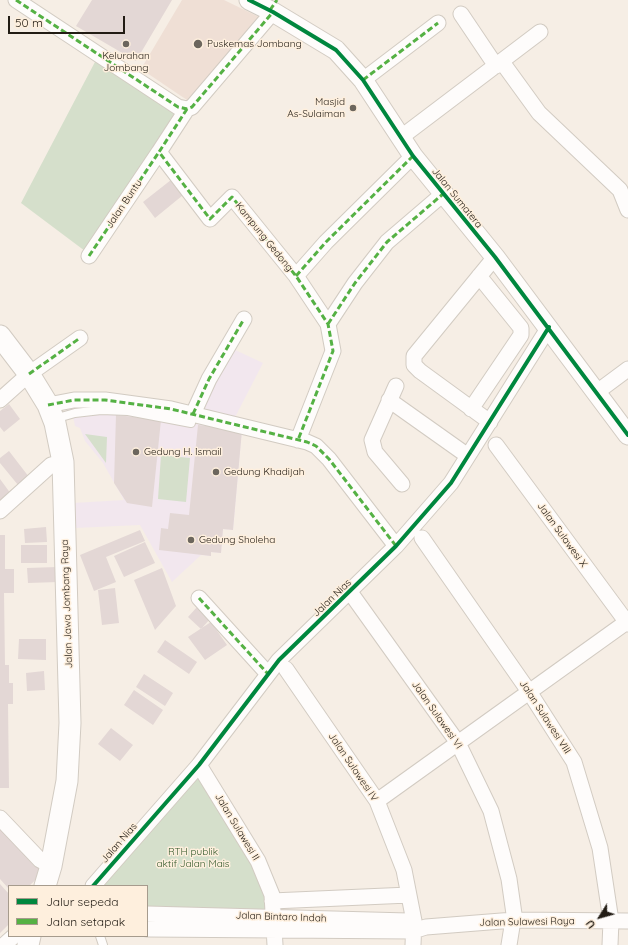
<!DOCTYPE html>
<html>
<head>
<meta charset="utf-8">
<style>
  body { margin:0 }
  #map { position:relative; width:628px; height:945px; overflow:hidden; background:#f6eee5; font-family:Quicksand,sans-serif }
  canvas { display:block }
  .legend { position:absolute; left:8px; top:885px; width:140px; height:52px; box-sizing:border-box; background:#feefdd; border:1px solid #a69b8d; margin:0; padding:5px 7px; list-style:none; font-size:12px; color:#221c14 }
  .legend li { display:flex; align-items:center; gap:8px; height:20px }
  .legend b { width:20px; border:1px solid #a69b8d }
  .north { position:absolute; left:580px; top:897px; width:40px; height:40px; -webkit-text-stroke:3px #feefdd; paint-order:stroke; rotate:233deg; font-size:11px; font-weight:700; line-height:16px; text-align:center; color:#221c14 }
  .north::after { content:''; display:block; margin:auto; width:14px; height:18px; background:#221c14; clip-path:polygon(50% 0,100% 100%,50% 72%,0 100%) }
  .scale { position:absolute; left:8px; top:16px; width:117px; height:18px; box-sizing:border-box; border:2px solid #221c14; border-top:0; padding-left:5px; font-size:12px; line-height:14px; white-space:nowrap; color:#221c14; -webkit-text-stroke:3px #feefdd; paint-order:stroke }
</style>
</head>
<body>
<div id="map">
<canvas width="628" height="945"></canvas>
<ul class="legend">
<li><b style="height:5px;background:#00873e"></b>Jalur sepeda</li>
<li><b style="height:5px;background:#55b144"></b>Jalan setapak</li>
</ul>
<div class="north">U</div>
<div class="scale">50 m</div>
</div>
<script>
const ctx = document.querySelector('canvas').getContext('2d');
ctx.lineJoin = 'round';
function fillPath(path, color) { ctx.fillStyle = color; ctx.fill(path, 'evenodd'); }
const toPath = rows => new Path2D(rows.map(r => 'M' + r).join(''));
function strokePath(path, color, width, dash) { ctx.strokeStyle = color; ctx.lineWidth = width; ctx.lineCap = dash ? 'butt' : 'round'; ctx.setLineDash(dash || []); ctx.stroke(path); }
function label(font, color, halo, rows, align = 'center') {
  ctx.font = font + ' Quicksand,sans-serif'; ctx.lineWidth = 3; ctx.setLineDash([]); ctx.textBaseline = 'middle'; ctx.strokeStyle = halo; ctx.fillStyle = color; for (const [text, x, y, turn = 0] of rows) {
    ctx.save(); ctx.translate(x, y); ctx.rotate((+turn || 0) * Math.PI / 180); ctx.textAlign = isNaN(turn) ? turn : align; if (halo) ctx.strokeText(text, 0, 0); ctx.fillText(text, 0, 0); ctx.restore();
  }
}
fillPath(toPath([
  [231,348,263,363,230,427,242,430,233,530,223,529,221,553,211,552,211,556,201,555,172,582,140,525,75,528,73,503,124,500,103,463,85,441,80,428,75,426,72,411,66,412,65,407,82,406,193,418]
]), '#f2e7ee');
fillPath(toPath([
  [182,0,224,0,261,18,190,102,141,69]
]), '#efdfd5');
fillPath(toPath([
  [96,60,176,115,85,251,21,203],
  [85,434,107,437,106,463],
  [161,455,190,458,186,502,158,499],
  [199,765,258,861,273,917,147,916,147,886,93,886]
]), '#d5dfcb');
fillPath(toPath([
  [92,0,172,0,136,61,76,26],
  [176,176,188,191,155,218,143,202],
  [9,404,20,419,4,432,0,427,0,411],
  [116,415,161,420,152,507,127,503,114,483],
  [198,425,242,430,233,530,223,529,221,553,211,552,211,556,159,550,161,528,168,529,170,513,189,515],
  [9,451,29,477,18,485,0,463,0,458],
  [0,479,11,494,0,502],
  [46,527,47,542,25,543,24,529],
  [140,530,145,541,106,557,116,582,94,591,80,555],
  [0,535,5,535,5,569,14,569,14,593,4,593,5,665,9,665,9,683,13,683,13,704,8,704,9,788,0,788],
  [145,542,155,563,124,577,114,556],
  [21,545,47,545,47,563,21,563],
  [57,567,58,582,28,583,27,568],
  [162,568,176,606,155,630,134,580],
  [115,588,119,623,102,625,98,590],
  [197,607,210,619,201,629,188,617],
  [211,622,227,645,205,660,188,637],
  [19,639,46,639,46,660,18,659],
  [165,640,197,662,189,674,157,652],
  [44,671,45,690,27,691,26,673],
  [144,674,173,693,165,706,136,687],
  [134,690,163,710,153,725,124,705],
  [111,728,133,745,120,761,98,744],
  [0,825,43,873,29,886,9,886,9,889,0,879],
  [0,884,9,894,9,924,0,933]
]), '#e3d7d5');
const service = toPath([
  [54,419,75,413,101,410,128,411,191,423,193,414],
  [100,936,103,945]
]);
const minor = toPath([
  [16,0,178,107,187,109,192,107,273,12],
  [461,14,496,66],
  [502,62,539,113,620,190,628,210],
  [363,80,438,23],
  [187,109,159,152,210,219,232,197,296,276,328,324,333,351,298,440],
  [400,138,540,32],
  [89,256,159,152],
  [296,276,326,242,413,156],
  [328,324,355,283,387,242,443,194],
  [396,386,372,440,375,452,402,484],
  [597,392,628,369],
  [0,400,29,374,80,338],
  [389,400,468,456],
  [48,405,74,400,105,400,171,409,307,442,316,446,329,459,396,546],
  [471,409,521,335,521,328,479,276],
  [193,414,209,379,244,319],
  [490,422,420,371,414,365,414,356,495,257],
  [496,445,628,624],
  [0,511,51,465,63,462],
  [422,538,530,693,574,762,600,848,611,921,610,945],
  [350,592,458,743,491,811,509,879,514,914,509,945],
  [199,598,268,674],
  [286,669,377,801,404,870,414,921,413,945],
  [199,765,258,861,272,895,275,945],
  [377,801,628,621],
  [0,818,40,860,51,866],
  [93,886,199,765,279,660,396,546,451,483,549,327],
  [272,901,409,895],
  [147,914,408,921],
  [147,929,413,931,426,927,514,920,628,921],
  [4,945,14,936]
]);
const tertiary = toPath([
  [249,0,273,12,336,50,363,80,413,156,495,257,628,435]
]);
const secondary = toPath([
  [0,336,29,374,48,405,55,423,63,462,70,723,67,781,51,866,45,886],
  [28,945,30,936]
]);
strokePath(service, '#d2cbc2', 10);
strokePath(minor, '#d2cbc2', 17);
strokePath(tertiary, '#d2cbc2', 21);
strokePath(secondary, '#d2cbc2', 23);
strokePath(service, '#fefcfb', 8);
strokePath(minor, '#fefcfb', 15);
strokePath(tertiary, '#fefcfb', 19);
strokePath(secondary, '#fefcfb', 21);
strokePath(toPath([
  [16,0,178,107,187,109,192,107,273,12],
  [270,10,277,0],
  [363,80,438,23],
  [187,109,159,152,210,219,232,197,296,276,328,324,333,351,298,440],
  [89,256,159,152],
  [296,276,326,242,413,156],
  [328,324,355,283,387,242,443,194],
  [29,374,80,338],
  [48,405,74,400,105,400,171,409,307,442,316,446,329,459,396,546],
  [193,414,209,379,244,319],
  [199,598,268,674]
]), '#55b144', 3, [6, 3]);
strokePath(toPath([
  [249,0,273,12,336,50,363,80,413,156,495,257,628,435],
  [93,886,199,765,279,660,396,546,451,483,549,327]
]), '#00873e', 4);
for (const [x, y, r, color] of [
  [126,44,4,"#6c665d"],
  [198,44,5,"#6c665d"],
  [353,108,4,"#6c665d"],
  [136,452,4,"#6c665d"],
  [216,472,4,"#6c665d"],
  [191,540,4,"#6c665d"]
]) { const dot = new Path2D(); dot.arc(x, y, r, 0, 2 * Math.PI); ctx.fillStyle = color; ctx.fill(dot); strokePath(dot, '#feefdd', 1.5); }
label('10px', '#221c14', '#feefdd', [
  ["Puskemas Jombang",207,44],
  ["Kelurahan",126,56,"center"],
  ["Jombang",126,68,"center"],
  ["Masjid",345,102,"right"],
  ["As-Sulaiman",345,114,"right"],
  ["Gedung H. Ismail",144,452],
  ["Gedung Khadijah",224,472],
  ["Gedung Sholeha",199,540]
], 'left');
label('10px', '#221c14', '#feefdd', [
  ["Jalan Sumatera",457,198,51],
  ["Jalan Buntu",124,204,-56],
  ["Kampung Gedong",264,237,51],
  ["Jalan Sulawesi X",562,535,54],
  ["Jalan Nias",332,598,-44],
  ["Jalan Jawa Jombang Raya",67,604,-92],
  ["Jalan Sulawesi VI",437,715,55],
  ["Jalan Sulawesi VIII",545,717,57],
  ["Jalan Sulawesi IV",353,767,56],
  ["Jalan Sulawesi II",237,827,59],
  ["Jalan Nias",119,843,-49],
  ["Jalan Bintaro Indah",281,917,2],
  ["Jalan Sulawesi Raya",527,922,-1]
]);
label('10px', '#33592b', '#feefdd', [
  ["RTH publik",193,852],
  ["aktif Jalan Mais",193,864]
]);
</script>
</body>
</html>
